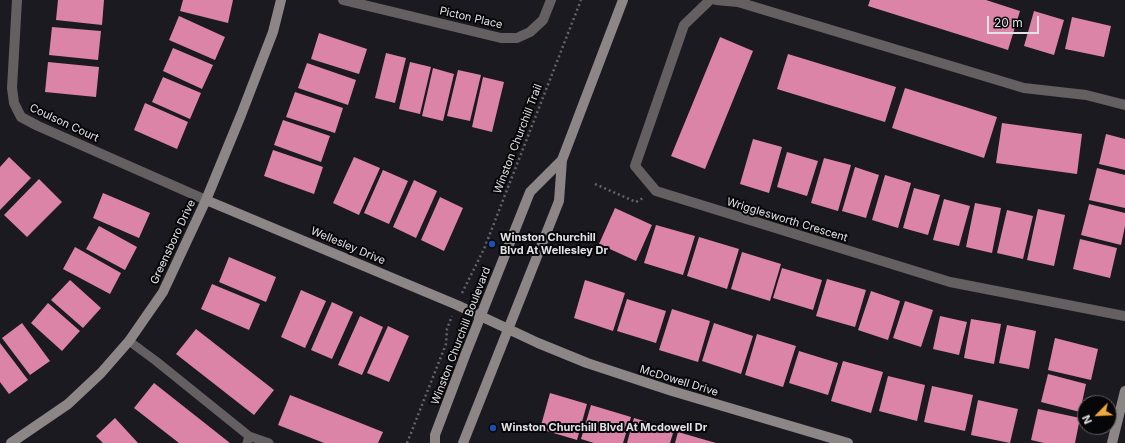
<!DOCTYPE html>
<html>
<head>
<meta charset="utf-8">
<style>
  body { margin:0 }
  #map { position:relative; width:1125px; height:443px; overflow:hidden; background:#1c1a21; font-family:Inter,sans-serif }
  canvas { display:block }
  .north { position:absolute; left:1077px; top:395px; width:40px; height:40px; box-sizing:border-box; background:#070608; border:1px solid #5f5e61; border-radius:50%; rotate:246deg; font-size:11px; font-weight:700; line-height:16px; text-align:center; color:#e2e1e6 }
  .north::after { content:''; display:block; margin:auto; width:14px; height:18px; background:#efa73e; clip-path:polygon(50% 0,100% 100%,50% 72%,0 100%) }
  .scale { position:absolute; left:987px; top:16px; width:52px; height:18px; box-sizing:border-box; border:2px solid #e2e1e6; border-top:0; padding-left:5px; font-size:12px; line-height:14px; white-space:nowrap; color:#e2e1e6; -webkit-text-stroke:3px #070608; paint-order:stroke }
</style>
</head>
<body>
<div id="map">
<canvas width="1125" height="443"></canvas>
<div class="north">N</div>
<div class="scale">20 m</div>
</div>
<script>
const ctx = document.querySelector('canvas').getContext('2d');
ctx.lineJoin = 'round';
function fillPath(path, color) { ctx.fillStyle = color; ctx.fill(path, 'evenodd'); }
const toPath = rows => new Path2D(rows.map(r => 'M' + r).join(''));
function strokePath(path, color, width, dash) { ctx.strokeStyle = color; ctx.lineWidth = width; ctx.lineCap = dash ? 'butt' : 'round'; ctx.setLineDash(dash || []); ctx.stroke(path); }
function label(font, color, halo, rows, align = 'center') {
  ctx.font = font + ' Inter,sans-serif'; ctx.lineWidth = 4; ctx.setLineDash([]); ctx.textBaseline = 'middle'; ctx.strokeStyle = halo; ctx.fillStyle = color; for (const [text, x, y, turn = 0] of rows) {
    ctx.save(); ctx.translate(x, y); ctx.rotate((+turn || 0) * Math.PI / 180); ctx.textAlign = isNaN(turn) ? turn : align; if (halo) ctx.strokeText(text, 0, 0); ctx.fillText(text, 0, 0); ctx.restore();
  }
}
fillPath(toPath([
  [58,0,104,0,102,25,56,20],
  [183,0,233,0,228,23,180,11],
  [870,0,986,0,1020,11,1008,50,868,6],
  [1034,11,1064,20,1054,55,1024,46],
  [179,16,225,37,215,60,169,40],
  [1072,17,1111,26,1104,57,1065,49],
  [52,27,101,31,98,60,49,55],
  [319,33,367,49,359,74,311,59],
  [720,37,753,51,705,169,671,156],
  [173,48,213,65,202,89,163,71],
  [386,53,406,58,395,103,375,98],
  [788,54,896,87,885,122,777,89],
  [48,62,99,67,96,97,45,92],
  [410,62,431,67,420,114,399,109],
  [307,63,356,80,348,105,298,88],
  [433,68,454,74,443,121,422,116],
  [458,70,481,75,470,121,447,116],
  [163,77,201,93,190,119,152,102],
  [483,77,504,82,492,132,472,127],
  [905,88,997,117,984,158,892,128],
  [295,92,343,108,335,133,286,117],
  [145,103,188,122,177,149,134,130],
  [283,120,330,136,321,162,274,145],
  [1002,123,1082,134,1077,174,996,163],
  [1106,134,1125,139,1125,170,1099,164],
  [753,139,782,147,769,193,740,184],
  [273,150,323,167,314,194,264,176],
  [787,152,818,161,807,196,777,187],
  [9,157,31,178,0,210,0,167],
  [354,157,380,168,359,215,333,203],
  [824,158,851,165,838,211,811,203],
  [855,167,879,175,866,218,842,211],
  [1097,168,1125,175,1125,208,1089,200],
  [383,170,408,181,389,224,364,213],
  [885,175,911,183,898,228,872,220],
  [39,179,62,202,27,237,4,215],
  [414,180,437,191,416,238,393,227],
  [914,188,940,195,928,235,903,228],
  [103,193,150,213,139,238,93,218],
  [440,197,463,208,444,251,421,240],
  [944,199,970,206,959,246,933,240],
  [975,203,1001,208,992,253,966,247],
  [1089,204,1125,213,1125,226,1121,245,1081,235],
  [615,208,652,225,636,261,599,244],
  [1038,209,1065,215,1054,266,1027,260],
  [1007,210,1033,216,1023,259,997,253],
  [656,225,695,236,683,275,644,263],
  [99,226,137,247,125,270,86,249],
  [699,237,739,249,727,289,687,276],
  [1080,239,1117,248,1110,278,1073,269],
  [75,247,121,273,110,294,63,269],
  [742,252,781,264,770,301,731,289],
  [229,257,276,277,266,302,219,282],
  [782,268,822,280,813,310,773,298],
  [827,279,866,290,855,327,816,316],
  [70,280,101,308,83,328,51,300],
  [585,280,625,293,613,331,574,318],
  [212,284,260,304,249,330,201,309],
  [301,290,326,301,305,348,281,337],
  [871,291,900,301,888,340,858,330],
  [627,299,666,311,656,343,617,331],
  [905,301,933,310,921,347,893,338],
  [332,302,353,312,332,359,311,350],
  [48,303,80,331,62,351,31,323],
  [672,309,710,321,698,362,659,350],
  [360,316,383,327,362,375,338,365],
  [940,316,967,322,959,355,933,349],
  [971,319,1001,324,994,364,964,358],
  [22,323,50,361,30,375,2,338],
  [714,323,753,336,741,374,702,361],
  [1007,325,1036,331,1029,369,999,363],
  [388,326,409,336,389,382,367,373],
  [196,329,274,390,254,415,176,354],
  [757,334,796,346,783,387,745,375],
  [1055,338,1098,349,1091,380,1048,370],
  [0,343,28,380,9,394,0,382],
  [799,351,838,363,828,395,789,383],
  [843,361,883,372,871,413,831,401],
  [1048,374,1086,384,1080,412,1041,402],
  [888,376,925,385,917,421,879,411],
  [154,383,230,443,179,443,134,408],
  [932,386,973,395,965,431,924,422],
  [550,393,587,404,577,440,540,429],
  [290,395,383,432,378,443,324,443,278,425],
  [978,400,1018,409,1010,443,971,435],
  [591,405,631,417,623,443,594,443,581,439],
  [1038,409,1080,418,1075,443,1044,443,1031,440],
  [115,418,138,443,103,443,96,436],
  [634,418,674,430,670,443,627,443],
  [678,432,716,443,675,443]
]), '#db84a8');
strokePath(toPath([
  [595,184,636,202,645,197],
  [462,293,484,249,581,0],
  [407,443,446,344,447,329,452,316]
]), '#66646b', 2.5, [2, 3]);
strokePath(toPath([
  [129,341,156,361,249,436],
  [247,443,249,436,269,443]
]), '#645f60', 9);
strokePath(toPath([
  [17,0,12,88,14,103,21,117,38,126,206,200],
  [343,0,501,38,517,38,530,32,543,20,551,0],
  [710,0,684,25,635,166,656,191,950,282,1125,316],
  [716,0,738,2,1024,88,1086,95,1125,105]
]), '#645f60', 10);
strokePath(toPath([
  [206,200,457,305,538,343,587,363,672,391,848,443],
  [11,443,68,404,101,373,129,341,163,292,206,200,241,115,273,32,281,0],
  [435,443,435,435,466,353,530,192,562,160],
  [463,443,559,201,562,160,623,0],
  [1112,443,1125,391]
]), '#8d8687', 10);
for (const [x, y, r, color] of [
  [492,244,4,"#1a4fb4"],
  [493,428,4,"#1a4fb4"]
]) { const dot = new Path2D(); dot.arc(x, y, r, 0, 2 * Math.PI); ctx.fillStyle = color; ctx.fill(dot); strokePath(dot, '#070608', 1.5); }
label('11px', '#e2e1e6', '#070608', [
  ["Picton Place",471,18,13],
  ["Coulson Court",64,123,25],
  ["Winston Churchill Trail",518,139,-69],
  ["Wrigglesworth Crescent",787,220,17],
  ["Greensboro Drive",173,242,-65],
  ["Wellesley Drive",348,246,23],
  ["Winston Churchill Boulevard",461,336,-69],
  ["McDowell Drive",679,381,17]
]);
label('bold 11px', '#e2e1e6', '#070608', [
  ["Winston Churchill",500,238],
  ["Blvd At Wellesley Dr",500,251],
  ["Winston Churchill Blvd At Mcdowell Dr",501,428]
], 'left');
</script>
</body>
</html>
